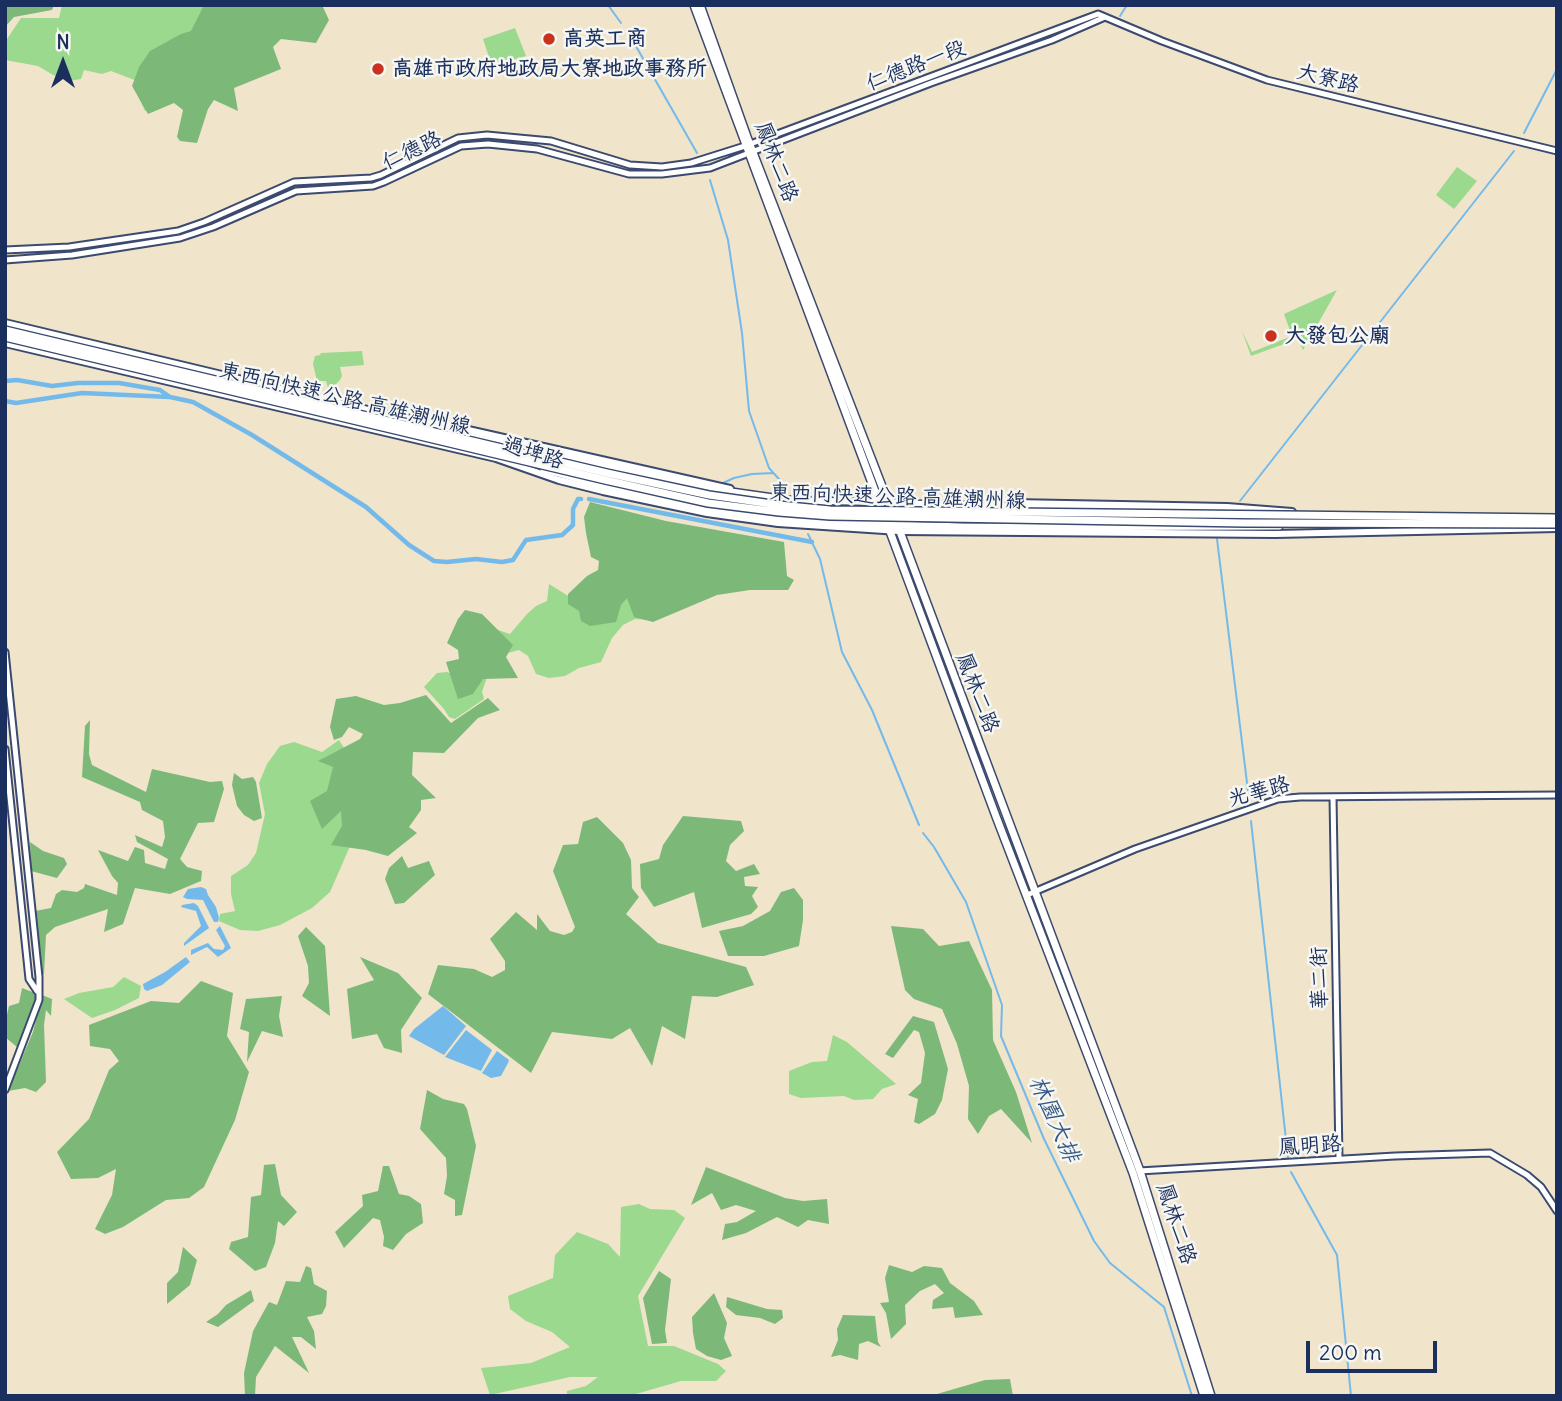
<!DOCTYPE html>
<html>
<head>
<meta charset="utf-8">
<style>
  body { margin:0 }
  #map { position:relative; width:1562px; height:1401px; overflow:hidden; background:#f0e4cb; font-family:Delius,sans-serif }
  canvas { display:block }
  .frame { position:absolute; inset:0; border:7px solid #1b2f5e; pointer-events:none }
  .north { position:absolute; left:28px; top:28px; width:70px; height:70px; -webkit-text-stroke:5px #f6f6f2; paint-order:stroke; rotate:0deg; font-size:19px; font-weight:700; line-height:28px; text-align:center; color:#1b2f5e }
  .north::after { content:''; display:block; margin:auto; width:24px; height:32px; background:#1b2f5e; clip-path:polygon(50% 0,100% 100%,50% 72%,0 100%) }
  .scale { position:absolute; left:1306px; top:1341px; width:131px; height:32px; box-sizing:border-box; border:4px solid #1b2f5e; border-top:0; padding-left:9px; font-size:21px; line-height:24px; white-space:nowrap; color:#1b2f5e; -webkit-text-stroke:5px #f6f6f2; paint-order:stroke }
</style>
</head>
<body>
<div id="map">
<canvas width="1562" height="1401"></canvas>
<div class="frame"></div>
<div class="north">N</div>
<div class="scale">200 m</div>
</div>
<script>
const ctx = document.querySelector('canvas').getContext('2d');
ctx.lineJoin = 'round';
function fillPath(path, color) { ctx.fillStyle = color; ctx.fill(path, 'evenodd'); }
const toPath = rows => new Path2D(rows.map(r => 'M' + r).join(''));
function strokePath(path, color, width, dash) { ctx.strokeStyle = color; ctx.lineWidth = width; ctx.lineCap = dash ? 'butt' : 'round'; ctx.setLineDash(dash || []); ctx.stroke(path); }
function label(font, color, halo, rows, align = 'center') {
  ctx.font = font + ' Delius,"LXGW WenKai TC",sans-serif'; ctx.lineWidth = 5; ctx.setLineDash([]); ctx.textBaseline = 'middle'; ctx.strokeStyle = halo; ctx.fillStyle = color; for (const [text, x, y, turn = 0] of rows) {
    ctx.save(); ctx.translate(x, y); ctx.rotate((+turn || 0) * Math.PI / 180); ctx.textAlign = isNaN(turn) ? turn : align; if (halo) ctx.strokeText(text, 0, 0); ctx.fillText(text, 0, 0); ctx.restore();
  }
}
fillPath(toPath([
  [62,5,212,5,213,11,160,109,145,111,136,92,137,81,111,71,102,74,84,70,81,79,68,81,53,75,38,66,5,60,5,42,21,18,59,18],
  [515,28,526,56,492,66,483,39],
  [1457,167,1477,181,1454,209,1436,195],
  [1337,290,1303,350,1298,339,1251,356,1242,331,1252,352,1292,336,1284,314],
  [362,351,364,365,340,367,342,376,340,380,329,391,326,381,317,381,313,364,315,356,320,355,321,353],
  [609,576,651,620,635,619,623,625,612,638,601,662,579,668,565,676,549,678,536,674,528,656,519,650,504,654,490,668,482,692,484,699,455,719,449,717,444,709,424,687,437,673,447,672,458,677,495,629,510,634,527,614,536,606,547,601,549,584,573,599],
  [339,740,365,781,364,814,330,892,312,908,280,925,258,931,240,930,219,921,220,914,235,911,231,894,231,876,248,865,256,853,265,814,259,783,267,764,280,746,294,742,322,752],
  [124,977,141,986,139,998,115,1010,92,1018,64,999,79,993,113,987],
  [833,1035,847,1042,896,1084,882,1089,873,1099,854,1100,844,1096,801,1098,789,1094,789,1071,812,1062,827,1061],
  [639,1204,650,1209,674,1210,685,1218,638,1296,648,1346,674,1346,718,1364,726,1371,716,1381,681,1381,629,1396,567,1396,567,1391,586,1386,598,1377,570,1377,490,1395,481,1368,531,1363,570,1347,552,1332,526,1321,510,1309,508,1296,553,1278,555,1255,577,1232,608,1244,620,1257,621,1207]
]), '#9bd98e');
fillPath(toPath([
  [5,5,54,5,52,10,14,17,5,27],
  [213,5,322,5,329,20,316,43,281,39,273,47,281,69,234,88,238,111,214,100,208,109,197,143,180,141,177,137,183,110,174,103,148,114,132,86,139,67,150,51,181,34,191,31,203,7],
  [590,502,666,521,784,542,787,576,794,580,788,590,750,590,717,595,653,622,634,617,627,598,621,605,616,622,590,626,581,621,579,611,568,604,568,594,587,576,598,570,599,561,591,557,586,533,584,517],
  [465,610,482,614,513,645,506,657,518,678,483,679,473,694,458,699,446,662,459,659,458,650,447,643,458,619],
  [426,695,451,723,488,698,500,710,478,718,444,753,413,752,412,775,436,798,421,800,421,810,409,827,417,833,388,856,366,850,331,845,342,826,341,811,322,829,310,801,327,791,333,767,318,761,360,739,363,734,349,727,342,737,334,740,330,727,336,699,356,696,384,705,400,703],
  [90,720,89,754,92,765,146,792,152,769,210,782,222,781,224,789,214,822,198,823,180,859,187,867,202,871,201,881,170,894,135,888,123,924,104,932,108,909,55,927,46,935,44,974,41,978,39,974,35,911,51,908,56,894,62,890,77,892,84,888,85,884,117,895,118,883,112,876,98,850,128,861,135,847,144,850,145,863,165,869,168,859,137,842,135,835,162,847,165,837,163,821,142,810,140,802,82,777,85,726],
  [234,773,242,779,253,777,256,782,262,818,254,821,244,815,237,806,232,785],
  [683,816,741,821,744,831,730,845,726,861,736,871,754,864,760,874,744,877,745,886,758,887,752,896,758,907,751,914,702,928,694,892,654,907,641,888,640,864,659,859,663,845],
  [597,817,623,843,631,860,632,888,639,897,626,914,658,943,746,967,754,985,717,997,692,996,685,1039,662,1026,652,1066,630,1028,612,1039,552,1032,531,1073,428,994,438,965,474,969,492,977,505,970,505,961,490,939,516,912,537,930,537,914,550,931,564,935,572,932,575,927,553,871,563,845,578,844,583,822],
  [30,842,43,851,64,858,67,864,57,878,31,871],
  [402,856,408,868,429,861,435,875,404,903,395,904,385,879,389,868],
  [794,888,803,900,803,920,799,946,764,956,728,956,719,931,743,926,770,911,781,892],
  [891,926,923,929,939,946,969,941,992,990,993,1040,1016,1092,1032,1143,1001,1109,989,1116,978,1134,968,1119,969,1086,957,1044,942,1009,914,999,905,990],
  [306,927,325,946,330,1016,302,996,309,983,308,966,298,936],
  [360,957,398,973,422,998,401,1030,402,1053,384,1048,377,1034,352,1039,347,989,374,980],
  [201,981,233,993,227,1036,249,1072,235,1120,204,1187,189,1198,166,1200,123,1227,105,1234,95,1229,112,1195,116,1169,98,1178,71,1179,57,1152,89,1119,109,1070,119,1061,110,1049,90,1046,89,1025,151,1001,179,1003],
  [22,988,35,993,36,1004,17,1047,5,1037,5,1023,9,1006,19,1003],
  [42,995,52,999,51,1016,46,1010,44,1025,46,1082,36,1092,25,1088,8,1091,33,1032],
  [282,996,279,1016,283,1037,262,1031,247,1062,249,1032,240,1029,246,999],
  [913,1016,934,1022,948,1069,942,1100,935,1114,919,1124,914,1122,918,1099,908,1095,921,1083,925,1053,919,1032,914,1030,893,1058,885,1054],
  [427,1090,443,1099,464,1104,467,1109,476,1146,462,1215,455,1216,455,1200,444,1194,447,1176,446,1158,420,1129],
  [275,1164,281,1195,297,1212,284,1226,278,1221,275,1243,266,1267,255,1271,229,1249,231,1242,248,1237,251,1197,261,1195,264,1165],
  [383,1166,389,1166,399,1194,409,1196,421,1204,423,1223,406,1234,393,1250,383,1246,384,1237,380,1220,373,1218,344,1248,335,1232,363,1206,362,1195,378,1191],
  [706,1167,785,1198,803,1201,827,1199,829,1224,808,1220,798,1227,777,1217,746,1233,722,1240,725,1224,737,1222,756,1211,736,1205,721,1210,712,1193,691,1205],
  [183,1247,197,1260,190,1285,167,1304,167,1283,178,1272],
  [889,1265,912,1272,924,1266,942,1268,950,1283,974,1301,983,1315,955,1318,953,1307,932,1309,933,1300,944,1293,935,1284,920,1291,905,1305,906,1324,891,1339,886,1313,880,1303,889,1302,885,1278],
  [306,1266,311,1268,314,1284,327,1291,326,1306,322,1314,307,1317,314,1331,316,1349,301,1337,292,1337,309,1373,275,1346,256,1377,255,1396,245,1396,244,1373,253,1331,269,1302,277,1305,286,1281,300,1282],
  [659,1271,671,1279,665,1330,667,1343,652,1344,643,1298],
  [251,1290,254,1301,218,1327,206,1322,218,1314,226,1305],
  [714,1293,727,1323,724,1338,732,1356,721,1360,707,1356,696,1349,693,1333,692,1317],
  [727,1297,767,1309,782,1310,783,1318,775,1324,760,1318,736,1315,726,1307],
  [843,1315,875,1316,878,1342,881,1347,868,1341,859,1344,858,1360,840,1355,831,1357,838,1340,837,1329],
  [1010,1379,1013,1396,930,1396,985,1380]
]), '#7cb979');
fillPath(toPath([
  [201,887,206,889,208,895,216,907,219,918,218,922,214,922,203,900,187,899,183,897,188,889],
  [194,903,198,906,209,928,184,946,184,943,201,926,196,911,181,907,182,905],
  [220,926,231,948,218,957,207,947,191,955,191,950,208,943,214,949,223,950,225,946,216,930],
  [186,957,190,962,162,985,147,991,144,989,143,984,165,972],
  [443,1006,466,1026,444,1055,409,1036,414,1029],
  [466,1030,492,1050,481,1071,445,1057],
  [497,1051,509,1060,508,1063,501,1076,491,1078,482,1073]
]), '#73baea');
strokePath(toPath([
  [608,5,621,23],
  [1120,16,1127,5],
  [629,34,697,153],
  [1524,133,1557,69],
  [710,180,728,240,742,333,749,411,769,468,787,488],
  [723,483,734,478,752,474,773,473],
  [1240,501,1514,151],
  [808,534,820,559,842,652,872,710,919,825],
  [1217,539,1249,799],
  [1251,821,1288,1158],
  [923,833,934,847,966,902,1002,1005,1001,1036,1044,1139,1094,1241,1110,1263,1164,1307,1192,1396],
  [1291,1172,1337,1255,1351,1396],
  [688,1396,696,1396]
]), '#73baea', 2);
strokePath(toPath([
  [5,381,17,380,52,386,78,383,119,383,160,390,170,397],
  [5,401,16,403,82,393,170,397,193,402,252,435,366,507,409,545,434,561,447,562,476,559,502,562,513,560,526,540,562,535,573,525,573,509,578,499,581,499],
  [589,499,812,542]
]), '#73baea', 4.5);
const tertiary = toPath([
  [5,250,69,247,178,231,204,222,294,182,371,178,381,175,458,138,487,135,551,141,630,165,662,167,691,163,745,146,1098,14,1162,41,1267,80,1557,151],
  [5,260,72,255,180,238,213,227,296,191,373,186,384,182,461,146,488,144,537,149,629,174,662,174,710,168,931,83,1052,40,1105,17],
  [5,652,39,977,39,1000,5,1090],
  [5,749,29,979,37,991],
  [1333,797,1339,1159],
  [1027,895,1135,849,1278,799,1300,797,1557,795],
  [1139,1171,1395,1156,1490,1153,1527,1175,1541,1187,1557,1211]
]);
const secondary = toPath([
  [5,323,393,416,446,425,730,489],
  [5,343,496,458,559,480,603,491,707,513,778,523,899,531,1275,534,1557,528],
  [824,501,883,502],
  [1013,503,1227,507,1292,512]
]);
const primary = toPath([
  [694,5,997,819,1133,1173,1204,1396],
  [700,5,747,137,890,507],
  [896,521,1140,1171,1211,1396]
]);
const trunk = toPath([
  [434,429,710,489,787,500,829,502],
  [544,469,604,486,708,509,778,519,829,523,964,527,1279,526],
  [888,502,902,504,1216,511]
]);
strokePath(tertiary, '#3b4a6e', 9);
strokePath(secondary, '#3b4a6e', 10);
strokePath(primary, '#3b4a6e', 10);
strokePath(trunk, '#3b4a6e', 10);
strokePath(tertiary, '#fff', 5);
strokePath(secondary, '#fff', 6);
strokePath(primary, '#fff', 7);
strokePath(trunk, '#fff', 7);
const trunkBridge = toPath([
  [5,330,607,473,709,495,779,505,830,510,1557,518],
  [5,337,605,480,708,503,779,512,830,516,1245,523,1557,524]
]);
strokePath(trunkBridge, '#3b4a6e', 10, []);
strokePath(trunkBridge, '#fff', 7);
for (const [x, y, r, color] of [
  [549,39,7,"#c8321e"],
  [378,69,7,"#c8321e"],
  [1271,336,7,"#c8321e"]
]) { const dot = new Path2D(); dot.arc(x, y, r, 0, 2 * Math.PI); ctx.fillStyle = color; ctx.fill(dot); strokePath(dot, '#f6f6f2', 2.5); }
label('bold 21px', '#1b2f5e', '#f6f6f2', [
  ["高英工商",563,39],
  ["高雄市政府地政局大寮地政事務所",392,69],
  ["大發包公廟",1285,336]
], 'left');
label('21px', '#1b2f5e', '#f6f6f2', [
  ["仁德路一段",916,66,-21],
  ["大寮路",1328,79,14],
  ["仁德路",412,151,-25],
  ["鳳林二路",776,162,69],
  ["東西向快速公路 高雄潮州線",345,399,13],
  ["過埤路",533,453,18],
  ["東西向快速公路 高雄潮州線",898,497,2],
  ["鳳林二路",977,693,69],
  ["光華路",1259,792,-15],
  ["華二街",1320,978,-91],
  ["鳳明路",1310,1146,-4],
  ["鳳林二路",1176,1224,72]
]);
label('italic 23px', '#355988', '#f6f6f2', [
  ["林園大排",1054,1119,66]
]);
</script>
</body>
</html>
